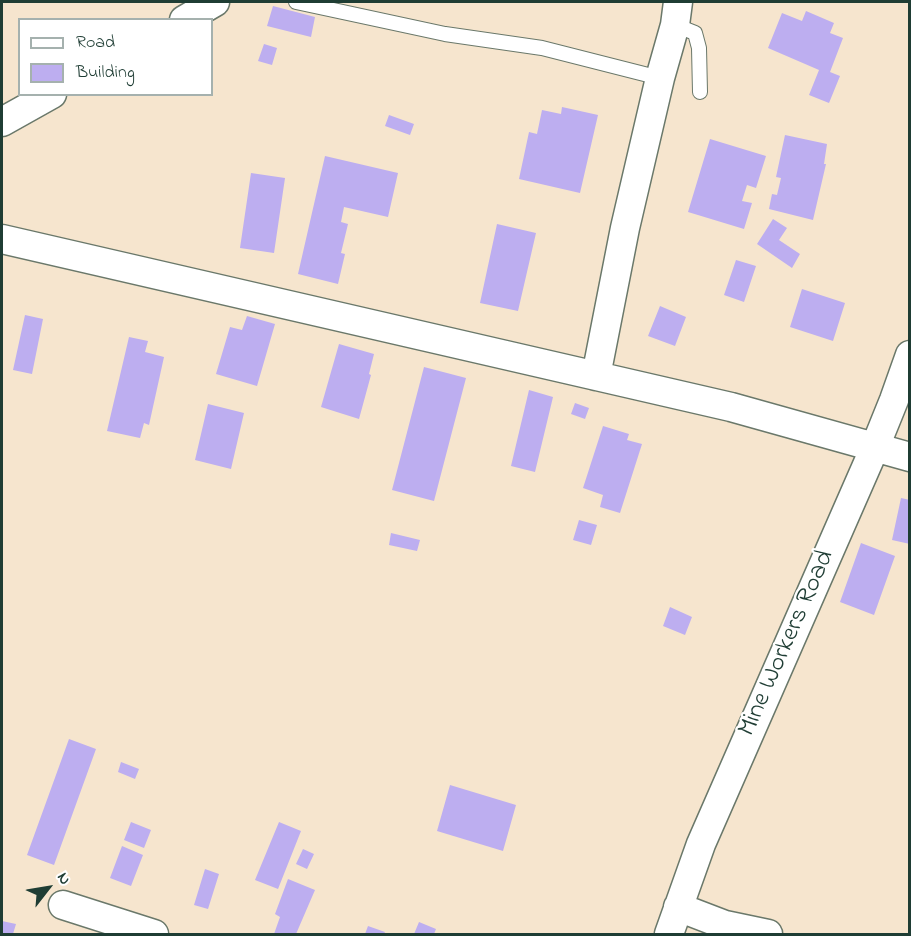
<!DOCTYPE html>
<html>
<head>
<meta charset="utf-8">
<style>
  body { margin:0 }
  #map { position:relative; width:911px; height:936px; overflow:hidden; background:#f6e5ce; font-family:"Indie Flower",sans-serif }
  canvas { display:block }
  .frame { position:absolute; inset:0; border:3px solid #1f3d34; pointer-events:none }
  .legend { position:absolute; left:18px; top:18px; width:195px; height:78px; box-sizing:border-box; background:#fff; border:2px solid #a5b1ae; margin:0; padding:8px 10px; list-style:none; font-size:18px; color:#1f3d34 }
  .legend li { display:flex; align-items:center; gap:12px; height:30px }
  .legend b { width:30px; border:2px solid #a5b1ae }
  .north { position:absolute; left:18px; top:858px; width:60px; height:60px; -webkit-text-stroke:4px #fff; paint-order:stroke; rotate:59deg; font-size:16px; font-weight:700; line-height:24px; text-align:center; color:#1f3d34 }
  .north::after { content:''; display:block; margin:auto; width:21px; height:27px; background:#1f3d34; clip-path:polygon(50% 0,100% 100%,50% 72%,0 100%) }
</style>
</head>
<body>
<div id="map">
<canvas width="911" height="936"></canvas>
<div class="frame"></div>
<ul class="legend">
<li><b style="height:8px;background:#fff"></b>Road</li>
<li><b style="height:16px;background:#bdaef0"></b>Building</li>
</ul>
<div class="north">N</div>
</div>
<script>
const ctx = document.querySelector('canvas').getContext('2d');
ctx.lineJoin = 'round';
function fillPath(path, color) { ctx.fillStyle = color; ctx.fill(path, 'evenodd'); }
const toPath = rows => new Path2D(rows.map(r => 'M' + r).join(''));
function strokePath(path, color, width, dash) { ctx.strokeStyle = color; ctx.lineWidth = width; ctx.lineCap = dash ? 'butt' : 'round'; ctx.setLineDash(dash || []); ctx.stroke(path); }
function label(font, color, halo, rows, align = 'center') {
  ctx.font = font + ' "Indie Flower",sans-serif'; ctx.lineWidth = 4.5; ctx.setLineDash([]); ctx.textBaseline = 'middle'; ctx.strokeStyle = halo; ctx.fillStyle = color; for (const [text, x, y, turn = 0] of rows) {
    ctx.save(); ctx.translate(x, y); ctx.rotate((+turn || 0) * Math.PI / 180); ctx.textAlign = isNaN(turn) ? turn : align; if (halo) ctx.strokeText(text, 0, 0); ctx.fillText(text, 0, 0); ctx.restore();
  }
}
fillPath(toPath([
  [273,6,315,17,311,37,267,26],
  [806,11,834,23,830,33,843,38,830,72,840,76,829,103,809,95,819,70,768,48,782,13,802,21],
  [264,44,277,48,272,65,258,61],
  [562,107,598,115,580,193,519,179,529,132,537,134,542,110,561,114],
  [389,115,414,124,410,135,385,126],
  [785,135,827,144,824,164,826,164,813,220,769,209,772,194,777,195,781,178,776,177],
  [710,139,766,156,756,188,747,185,742,201,752,203,744,229,688,212],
  [325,156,398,173,388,217,344,207,341,222,348,224,341,253,345,254,338,284,298,274],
  [251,173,285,178,274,253,240,248],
  [773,219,787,228,779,240,800,254,792,268,757,244],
  [497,224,536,233,518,311,480,303],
  [736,260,756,266,744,302,724,295],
  [802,289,845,303,833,341,790,327],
  [660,306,686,317,675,346,648,336],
  [25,315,43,319,32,374,13,370],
  [247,316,275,324,257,386,216,374,230,327,242,330],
  [129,337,148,341,145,352,164,357,149,425,144,423,140,438,107,431],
  [339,344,374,354,369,374,371,375,359,419,321,407],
  [424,367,466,378,434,501,392,490],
  [529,390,553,397,535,472,511,466],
  [575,403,589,408,585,419,571,414],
  [208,404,244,413,231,469,195,460],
  [603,426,629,434,627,440,642,444,620,513,600,507,603,495,583,488],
  [901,498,910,500,910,544,892,540],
  [579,520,597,525,591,545,573,540],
  [391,533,420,540,417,551,389,545],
  [861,543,895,556,874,615,840,602],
  [670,607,692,617,685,635,663,626],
  [69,739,96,749,54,865,27,855],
  [121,762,139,769,135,779,118,772],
  [450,785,516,805,503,851,437,831],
  [131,822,151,830,144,848,124,840],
  [279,822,301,831,278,889,255,880],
  [122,846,143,855,131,886,110,878],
  [303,849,314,854,307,869,296,864],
  [205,869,219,874,208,909,194,905],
  [288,879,315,890,296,934,274,934,280,917,275,914],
  [2,921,16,924,13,934,2,933],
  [419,922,436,929,434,934,414,934],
  [368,926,385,932,384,934,365,934]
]), '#bdaef0');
const lane = toPath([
  [296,2,445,34,542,48,660,78],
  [675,25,695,33,699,48,700,92]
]);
const street = toPath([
  [184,20,215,2],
  [2,122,52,94],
  [2,239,731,407,910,457],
  [596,376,625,228,660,78,675,25,678,2],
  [63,905,154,934],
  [678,907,725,925,768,934],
  [669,934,701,844,875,447,894,400,910,355]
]);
strokePath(lane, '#6a786a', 16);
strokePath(street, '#6a786a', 31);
strokePath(lane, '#fff', 14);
strokePath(street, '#fff', 28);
label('26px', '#1f3d34', '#fff', [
  ["Mine Workers Road",788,644,-66]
]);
</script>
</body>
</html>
